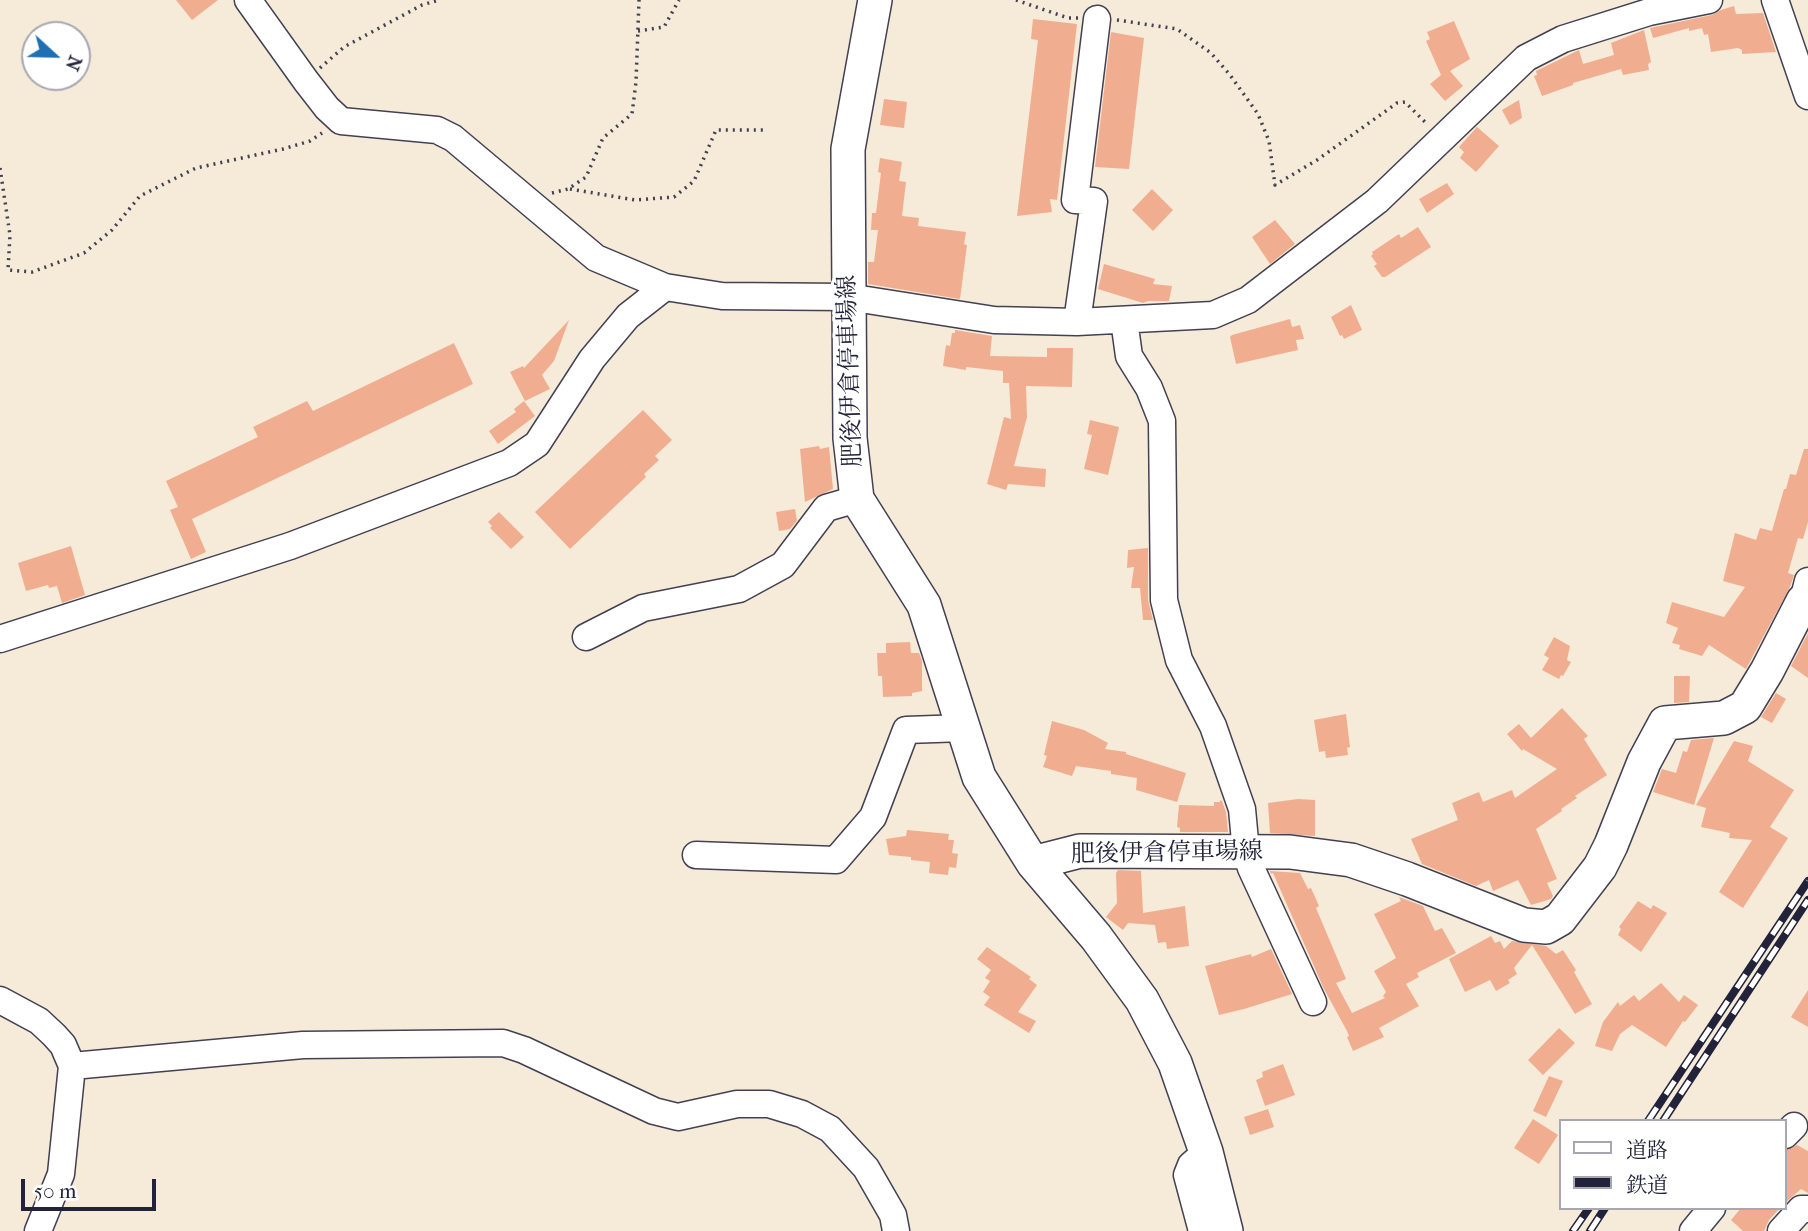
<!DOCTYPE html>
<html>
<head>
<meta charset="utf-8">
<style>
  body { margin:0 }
  #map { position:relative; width:1808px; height:1231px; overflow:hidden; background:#f5ebd8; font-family:"IM FELL French Canon","Noto Serif JP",serif }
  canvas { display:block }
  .legend { position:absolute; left:1559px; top:1119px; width:228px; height:91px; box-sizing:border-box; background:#fff; border:2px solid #a7a7b1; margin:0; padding:9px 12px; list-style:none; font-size:21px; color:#22223b }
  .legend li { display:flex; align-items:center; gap:14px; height:35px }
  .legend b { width:35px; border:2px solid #a7a7b1 }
  .north { position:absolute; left:21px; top:21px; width:70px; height:70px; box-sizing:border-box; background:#fff; border:2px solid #a7a7b1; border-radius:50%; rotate:112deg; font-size:19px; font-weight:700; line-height:28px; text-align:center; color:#22223b }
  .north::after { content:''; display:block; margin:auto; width:24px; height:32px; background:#1f6fb2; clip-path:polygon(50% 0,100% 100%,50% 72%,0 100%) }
  .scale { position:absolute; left:21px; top:1179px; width:135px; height:32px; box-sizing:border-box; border:4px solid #22223b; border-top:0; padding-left:9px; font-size:21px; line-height:24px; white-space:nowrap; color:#22223b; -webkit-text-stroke:5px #fff; paint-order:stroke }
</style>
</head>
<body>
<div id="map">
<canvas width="1808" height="1231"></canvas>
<ul class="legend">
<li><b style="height:9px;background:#fff"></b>道路</li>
<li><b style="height:9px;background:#22223b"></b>鉄道</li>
</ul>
<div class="north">N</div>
<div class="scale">50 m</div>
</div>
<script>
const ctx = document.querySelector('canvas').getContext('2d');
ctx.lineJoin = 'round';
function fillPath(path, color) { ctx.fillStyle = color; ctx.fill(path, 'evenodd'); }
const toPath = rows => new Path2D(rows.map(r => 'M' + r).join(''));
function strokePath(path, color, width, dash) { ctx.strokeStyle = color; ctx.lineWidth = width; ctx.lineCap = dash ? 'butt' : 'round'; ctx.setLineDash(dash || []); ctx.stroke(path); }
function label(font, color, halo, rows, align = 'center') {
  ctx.font = font + ' "IM FELL French Canon","Noto Serif JP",serif'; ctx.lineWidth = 6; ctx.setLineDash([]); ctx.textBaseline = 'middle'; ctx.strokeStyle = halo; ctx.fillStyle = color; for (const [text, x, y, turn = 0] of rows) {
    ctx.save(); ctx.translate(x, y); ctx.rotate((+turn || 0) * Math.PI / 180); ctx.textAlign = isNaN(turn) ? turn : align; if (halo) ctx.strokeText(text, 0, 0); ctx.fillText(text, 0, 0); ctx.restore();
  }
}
fillPath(toPath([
  [176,0,218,0,192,20],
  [1734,6,1736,14,1763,13,1776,52,1742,54,1742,50,1738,48,1711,52,1708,34,1704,35,1702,28,1689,31,1689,28,1653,38,1650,28,1712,15,1721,10],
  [1033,19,1077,24,1057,200,1050,199,1052,212,1017,216,1038,40,1031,39],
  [1454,21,1470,59,1450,71,1463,86,1445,101,1430,84,1441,75,1426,41,1430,39,1427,32],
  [1644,30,1651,62,1648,64,1649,70,1623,75,1621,69,1573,83,1573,85,1542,96,1534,76,1537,75,1536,71,1579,50,1583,64,1614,55,1611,43],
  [1111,32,1144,38,1129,169,1095,167],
  [884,99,907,102,904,128,880,125],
  [1519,100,1522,118,1510,125,1502,110],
  [1477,127,1499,146,1476,172,1460,158,1464,152,1459,147],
  [880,158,902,162,899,181,906,182,902,216,919,218,918,226,966,232,964,244,967,245,960,299,868,284,868,262,874,262,878,230,871,230,872,213,876,213,881,173,878,172],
  [1447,183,1454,194,1427,213,1419,199],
  [1152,189,1173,210,1153,231,1132,210],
  [1275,220,1295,244,1270,264,1252,237],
  [1418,227,1431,247,1385,277,1382,277,1374,266,1377,264,1371,256,1373,254,1372,252,1399,234,1401,238],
  [1104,264,1155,279,1153,284,1172,286,1169,301,1148,301,1143,303,1098,289],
  [1351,305,1362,330,1344,339,1342,335,1340,336,1331,317],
  [1290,319,1292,327,1300,325,1304,339,1296,340,1298,350,1236,364,1230,337,1232,335],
  [569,320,554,361,542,375,550,389,525,401,510,372,523,366,524,368],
  [955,330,992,336,990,356,1047,357,1047,348,1073,348,1072,387,1026,386,1027,417,1014,466,1046,469,1045,487,1008,484,1006,490,987,484,1004,417,1011,419,1009,383,1003,383,1003,371,966,367,966,370,943,366,946,345,950,346,952,333,955,333],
  [454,343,473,384,192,519,206,552,191,559,170,510,178,507,166,481,258,437,253,427,307,401,313,411],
  [524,401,535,416,498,444,489,431,516,412,514,409],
  [643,410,672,440,655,456,659,460,644,474,646,477,570,549,535,512],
  [1090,420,1119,427,1108,475,1084,469,1092,435,1087,434],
  [819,446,820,449,829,447,833,489,805,502,800,449],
  [1804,449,1808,449,1808,522,1803,539,1798,538,1788,573,1794,575,1790,587,1746,669,1709,645,1702,656,1679,649,1680,645,1672,643,1678,628,1666,623,1672,602,1724,617,1745,587,1723,581,1735,533,1756,540,1760,528,1772,531,1784,489,1786,489,1790,474,1796,475],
  [795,509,797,521,790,529,779,531,776,512],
  [499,512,524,537,511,549,490,528,492,526,488,522],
  [71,546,85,595,62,603,57,586,49,588,48,585,26,591,18,563],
  [1148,548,1148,600,1153,620,1143,620,1140,588,1131,588,1134,567,1127,568,1128,550],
  [1808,633,1808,678,1791,666],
  [1554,637,1570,646,1567,660,1571,662,1563,676,1561,675,1559,679,1542,670,1549,658,1544,655],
  [910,642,911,653,919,653,922,661,922,691,912,693,912,696,883,697,882,676,878,676,877,653,886,653,886,643],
  [1674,676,1690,676,1689,702,1674,703],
  [1776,693,1786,699,1772,723,1761,717],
  [1562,708,1588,736,1584,739,1607,775,1575,796,1577,798,1561,809,1562,811,1536,829,1557,879,1547,883,1553,896,1551,899,1531,905,1518,880,1493,891,1489,880,1476,886,1422,864,1411,839,1458,820,1452,803,1479,792,1483,802,1512,790,1515,798,1557,769,1523,749,1522,751,1507,734,1519,724,1531,738],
  [1346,714,1350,747,1347,748,1348,755,1326,758,1325,751,1319,752,1314,720],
  [1052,721,1084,730,1108,743,1105,749,1126,752,1126,754,1186,773,1177,802,1136,790,1137,778,1111,774,1111,771,1076,766,1072,776,1043,767,1047,756,1044,755],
  [1714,738,1694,805,1653,792,1662,769,1676,773,1683,751,1687,752,1691,740],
  [1734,741,1753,746,1748,761,1794,790,1770,827,1788,838,1743,908,1719,892,1752,840,1729,838,1730,833,1701,827,1706,808,1696,805],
  [1298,799,1315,800,1315,836,1270,833,1268,803],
  [1220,800,1222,801,1226,812,1228,832,1180,832,1180,828,1177,827,1179,805,1214,806,1214,802,1220,802],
  [907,830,949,834,948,840,954,840,952,853,958,854,956,868,949,867,948,875,929,873,930,862,911,860,911,857,889,855,886,839,906,836],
  [1118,870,1141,871,1143,913,1185,906,1189,946,1167,949,1166,942,1158,943,1155,925,1128,923,1123,930,1106,917,1117,903,1116,873],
  [1270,871,1300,873,1308,889,1311,888,1319,906,1316,908,1346,979,1336,983,1352,1013,1385,998,1383,996,1386,992,1374,971,1396,958,1374,914,1401,901,1399,897,1423,906,1435,931,1442,928,1456,953,1417,973,1419,977,1406,984,1419,1006,1379,1028,1384,1037,1353,1051,1347,1037,1349,1036,1347,1031,1324,989,1273,873,1271,874],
  [1638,901,1651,909,1653,905,1667,913,1641,952,1618,935,1621,929,1619,927],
  [1491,936,1495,943,1500,941,1504,949,1512,941,1546,946,1556,954,1563,950,1576,970,1574,972,1592,1004,1575,1014,1532,945,1514,968,1517,974,1508,980,1510,983,1496,991,1490,980,1465,992,1449,959],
  [987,947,1031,977,1029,979,1037,985,1018,1012,1036,1021,1029,1033,984,1005,990,997,983,992,990,981,985,978,991,970,977,959],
  [1271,949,1292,994,1244,1009,1219,1015,1205,966,1251,954,1252,957],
  [1661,983,1679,1002,1684,995,1698,1005,1685,1022,1683,1021,1666,1047,1632,1025,1620,1034,1612,1051,1595,1046,1603,1022,1618,1002,1620,1006,1634,995,1639,1001],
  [1808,990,1808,1027,1791,1017],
  [1559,1028,1575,1043,1543,1075,1528,1060],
  [1283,1064,1295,1095,1265,1106,1256,1080,1263,1077,1262,1072],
  [1549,1076,1563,1081,1546,1117,1533,1111],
  [1268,1109,1274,1127,1250,1135,1244,1117],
  [1533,1119,1558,1135,1539,1164,1514,1148],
  [1797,1145,1808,1151,1808,1193,1801,1189,1785,1203,1785,1150],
  [1741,1208,1780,1208,1769,1220,1764,1231,1743,1231,1731,1220]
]), '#f1ad90');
const minor = toPath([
  [248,0,306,81,327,108,341,121,437,130,453,138,596,258,665,287,722,296,848,297,994,320,1077,322,1213,315,1248,300,1377,201,1526,58,1563,39,1649,12,1709,0],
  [1775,0,1808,96],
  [1124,320,1129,356,1149,388,1162,421,1164,600,1179,660,1213,726,1242,809,1246,852,1251,868,1313,1002],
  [1077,322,1094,201,1075,200,1097,19],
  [1803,601,1808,581],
  [586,637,643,608,739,589,783,565,826,508,857,499],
  [0,639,290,546,509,463,537,444,592,359,628,316,665,287],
  [696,855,836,860,873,817,906,730,964,728],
  [0,1000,39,1021,54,1035,63,1045,72,1066,61,1174,38,1231],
  [72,1066,303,1045,503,1043,524,1050,654,1111,678,1117,737,1104,769,1104,802,1114,830,1129,866,1168,893,1215,896,1231],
  [1785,1135,1794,1126],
  [1202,1231,1187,1175,1191,1165,1206,1152],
  [1693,1231,1712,1208],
  [1781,1231,1801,1209,1808,1209]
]);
const major = toPath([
  [875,0,848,149,850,438,857,499,924,605,979,777,1033,863,1096,937,1142,1000,1175,1063,1206,1152,1226,1231],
  [1033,863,1080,851,1290,852,1351,860,1407,879,1524,925,1546,927,1560,919,1600,867,1611,845,1644,762,1665,723,1724,718,1745,707,1767,671,1803,601]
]);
strokePath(minor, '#424053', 29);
strokePath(major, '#424053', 36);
strokePath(toPath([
  [1016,0,1068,18,1078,18],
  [1117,20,1177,29,1211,53,1230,75,1258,114,1269,141,1275,185,1317,160,1397,103,1405,102,1428,125],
  [638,31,664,27,679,0],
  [320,68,344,47,422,5,439,0],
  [0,168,10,235,8,270,32,272,84,253,112,230,140,196,196,168,283,149,310,141,322,133],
  [570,189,635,200,674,197,694,181,716,130,766,130],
  [552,193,568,189,586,177,603,138,632,114,636,82,639,0]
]), '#424053', 3.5, [2, 5]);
strokePath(minor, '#fff', 26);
strokePath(major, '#fff', 33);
const rail = toPath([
  [1648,1121,1808,881],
  [1663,1121,1808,900],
  [1573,1231,1589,1208],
  [1590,1231,1605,1208]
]);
strokePath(rail, '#22223b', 8);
strokePath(rail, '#fff', 5, [16]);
label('24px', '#22223b', '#fff', [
  ["肥後伊倉停車場線",851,371,-92],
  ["肥後伊倉停車場線",1167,854,-1]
]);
</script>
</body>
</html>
